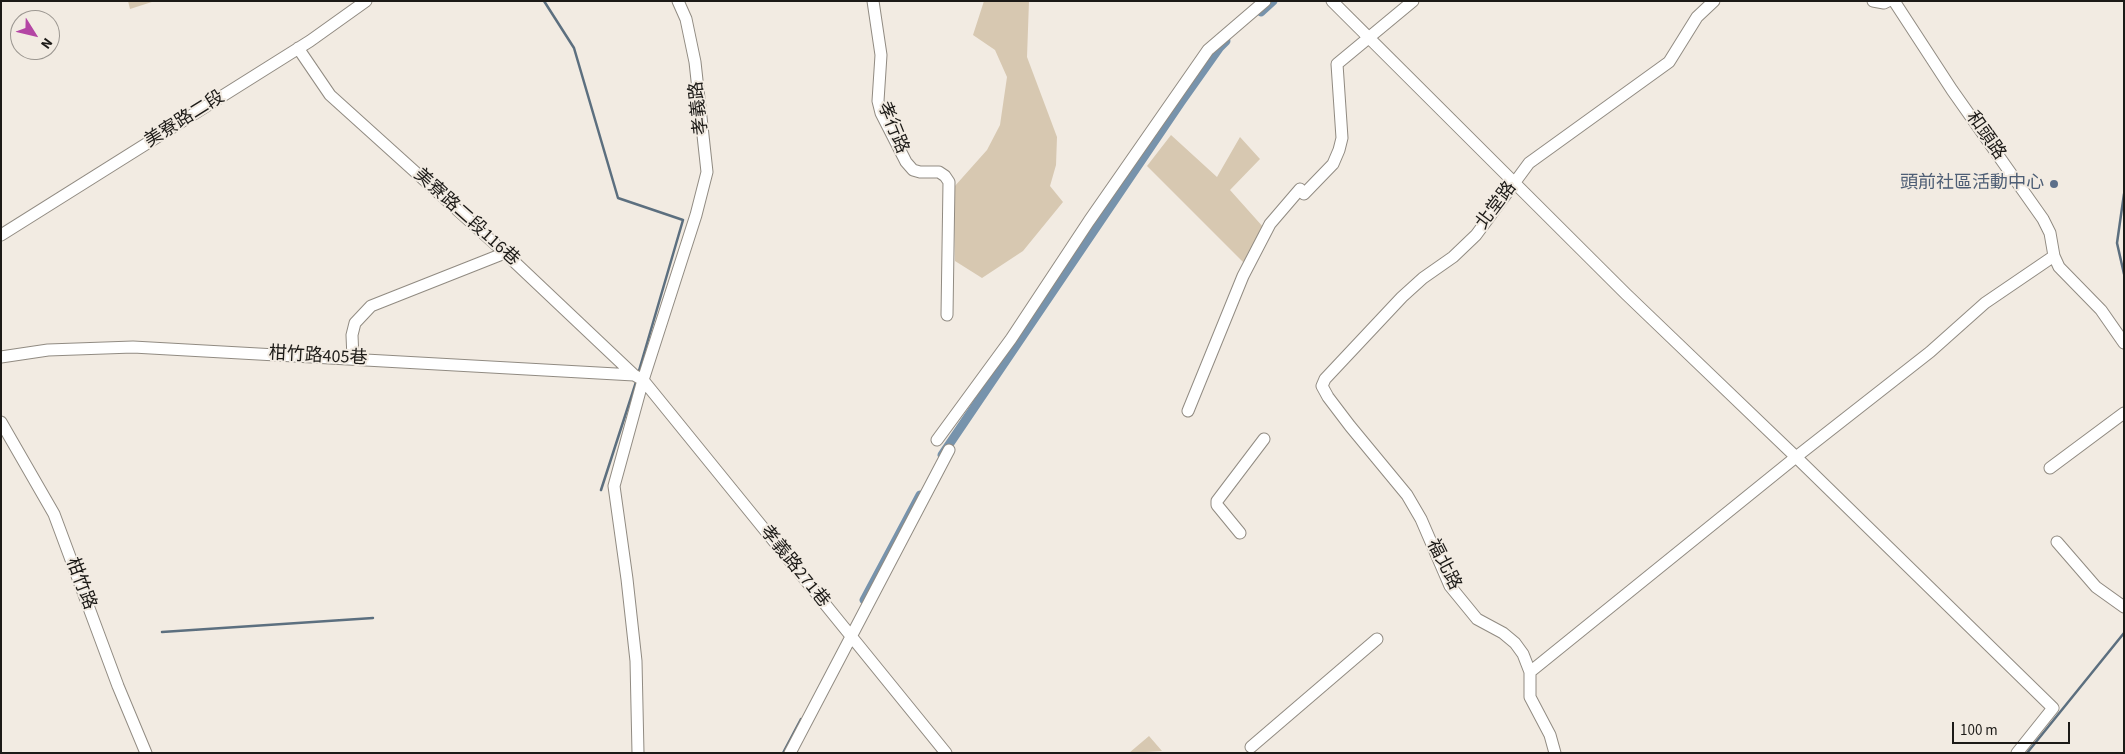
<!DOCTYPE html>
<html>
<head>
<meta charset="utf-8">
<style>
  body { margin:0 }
  #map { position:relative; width:2125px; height:754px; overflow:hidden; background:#f2ebe2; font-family:"Source Sans 3",sans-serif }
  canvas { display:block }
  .frame { position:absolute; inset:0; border:2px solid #1c1a17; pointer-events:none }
  .north { position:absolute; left:10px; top:10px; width:50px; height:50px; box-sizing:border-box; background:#f2ebe2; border:1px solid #9c9791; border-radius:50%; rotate:126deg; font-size:14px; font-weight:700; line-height:20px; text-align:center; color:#1c1a17 }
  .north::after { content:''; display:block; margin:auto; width:18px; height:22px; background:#b446a4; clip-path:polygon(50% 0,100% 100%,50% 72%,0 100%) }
  .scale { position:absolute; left:1952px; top:722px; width:118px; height:22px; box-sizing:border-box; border:2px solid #1c1a17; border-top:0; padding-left:6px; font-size:15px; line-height:18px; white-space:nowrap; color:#1c1a17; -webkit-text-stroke:4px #f2ebe2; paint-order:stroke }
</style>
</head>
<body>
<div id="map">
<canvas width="2125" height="754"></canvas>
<div class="frame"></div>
<div class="north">N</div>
<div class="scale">100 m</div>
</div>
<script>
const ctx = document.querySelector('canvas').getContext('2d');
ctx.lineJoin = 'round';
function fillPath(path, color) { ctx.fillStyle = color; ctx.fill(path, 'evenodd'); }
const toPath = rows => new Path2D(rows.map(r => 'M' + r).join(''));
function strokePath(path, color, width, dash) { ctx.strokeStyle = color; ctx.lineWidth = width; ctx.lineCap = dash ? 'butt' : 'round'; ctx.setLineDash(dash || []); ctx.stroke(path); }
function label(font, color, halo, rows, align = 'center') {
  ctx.font = font + ' "Source Sans 3","Noto Sans TC",sans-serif'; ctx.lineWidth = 4; ctx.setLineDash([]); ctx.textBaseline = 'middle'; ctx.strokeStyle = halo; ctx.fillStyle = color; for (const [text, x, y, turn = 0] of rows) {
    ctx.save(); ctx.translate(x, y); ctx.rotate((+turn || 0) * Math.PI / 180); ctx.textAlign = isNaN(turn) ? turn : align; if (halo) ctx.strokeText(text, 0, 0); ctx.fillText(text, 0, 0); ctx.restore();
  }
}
fillPath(toPath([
  [128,1,155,1,130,9],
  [984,1,1029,1,1027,57,1057,137,1056,165,1050,186,1063,202,1023,251,982,278,955,261,954,187,987,150,1000,125,1007,77,995,50,973,35],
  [1171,135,1217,177,1240,137,1260,159,1230,190,1264,228,1247,266,1147,166],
  [1149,736,1162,751,1129,753]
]), '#d7c8b1');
strokePath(toPath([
  [544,1,574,48,618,198,683,220,638,374],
  [2124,194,2117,243,2124,274],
  [601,490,637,379],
  [162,632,373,618],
  [783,753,801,719],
  [2027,753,2124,633]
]), '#5c6f7f', 2.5);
strokePath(toPath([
  [1261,12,1273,1],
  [942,455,1181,102,1220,47,1226,41],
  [864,600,920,495]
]), '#7793ac', 9);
const minor = toPath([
  [873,1,881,55,878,101,881,113,906,162,913,170,920,172,939,172,945,176,949,182,947,315],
  [1332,1,1626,294,1796,457,2053,708,2017,753],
  [1873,1,1884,3,1888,1],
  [1894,1,1952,90,2043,219,2050,233,2054,256,2059,267,2101,310,2124,343],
  [298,48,330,95,505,253,634,375,643,380,946,753],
  [1304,194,1333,164,1339,150,1342,138,1337,64,1413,1],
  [1,235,310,41,366,1],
  [1,357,48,350,133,347,634,375],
  [353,359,352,335,355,323,371,306,505,253],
  [1188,411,1243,276,1270,224,1300,189],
  [1,422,54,514,118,686,146,753],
  [937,440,1011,339,1089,221,1208,50,1265,1],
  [2050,468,2124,413],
  [1240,533,1217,505,1217,501,1264,439],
  [2057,542,2096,587,2124,607],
  [1530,672,1796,457,1930,352,1985,303,2054,256],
  [1251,747,1377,639],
  [638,753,636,661,627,579,614,486,643,380,696,215,707,172,695,62,686,19,678,1],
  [790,753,949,450],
  [1555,753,1550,735,1530,697,1530,672,1523,654,1515,643,1503,633,1477,619,1450,586,1421,519,1407,495,1350,426,1328,397,1322,386,1325,379,1402,297,1423,278,1453,257,1476,235,1529,163,1669,62,1697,17,1714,1]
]);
strokePath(minor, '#918b82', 13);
strokePath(minor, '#fff', 11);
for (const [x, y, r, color] of [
  [2054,184,5,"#5c6f8a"]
]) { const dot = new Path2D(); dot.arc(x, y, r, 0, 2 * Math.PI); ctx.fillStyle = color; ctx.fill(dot); strokePath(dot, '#f2ebe2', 2); }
label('18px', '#1c1a17', '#f2ebe2', [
  ["孝義路",700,108,-96],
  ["美寮路二段",185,120,-32],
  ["孝行路",892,128,68],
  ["和頭路",1985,136,55],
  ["北堂路",1497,206,-53],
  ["美寮路二段116巷",466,218,42],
  ["柑竹路405巷",318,357,3],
  ["福北路",1443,565,63],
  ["孝義路271巷",794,567,51],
  ["柑竹路",80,584,69]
]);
label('18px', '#4e5e75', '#f2ebe2', [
  ["頭前社區活動中心",2044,184]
], 'right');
</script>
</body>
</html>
